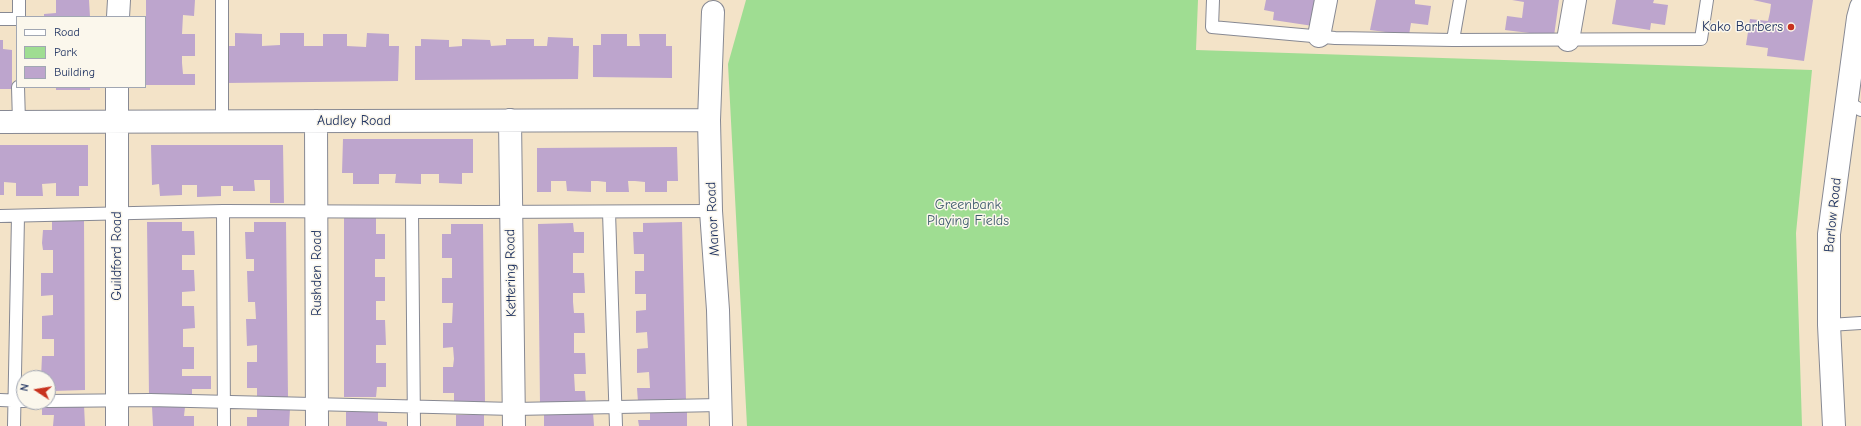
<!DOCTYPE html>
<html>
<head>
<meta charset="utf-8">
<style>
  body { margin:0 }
  #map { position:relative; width:1861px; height:426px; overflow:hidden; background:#f3e3c8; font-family:"Comic Neue",sans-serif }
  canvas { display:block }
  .legend { position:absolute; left:16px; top:16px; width:130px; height:72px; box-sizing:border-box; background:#fbf7ec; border:1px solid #a1a7b3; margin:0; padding:5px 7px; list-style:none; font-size:12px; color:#1b2f5e }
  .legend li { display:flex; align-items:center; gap:8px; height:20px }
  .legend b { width:20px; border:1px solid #a1a7b3 }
  .north { position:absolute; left:16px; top:370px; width:40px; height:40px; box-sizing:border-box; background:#fbf7ec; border:1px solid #a1a7b3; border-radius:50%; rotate:282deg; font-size:11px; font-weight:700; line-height:16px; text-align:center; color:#1b2f5e }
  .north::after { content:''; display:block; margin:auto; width:14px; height:18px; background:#c8321e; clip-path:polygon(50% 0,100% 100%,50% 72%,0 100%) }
</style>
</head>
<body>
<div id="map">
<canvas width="1861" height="426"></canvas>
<ul class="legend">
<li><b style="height:5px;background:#fff"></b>Road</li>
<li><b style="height:11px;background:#9fdd92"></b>Park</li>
<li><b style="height:11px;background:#bda5cd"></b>Building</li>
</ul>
<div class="north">N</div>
</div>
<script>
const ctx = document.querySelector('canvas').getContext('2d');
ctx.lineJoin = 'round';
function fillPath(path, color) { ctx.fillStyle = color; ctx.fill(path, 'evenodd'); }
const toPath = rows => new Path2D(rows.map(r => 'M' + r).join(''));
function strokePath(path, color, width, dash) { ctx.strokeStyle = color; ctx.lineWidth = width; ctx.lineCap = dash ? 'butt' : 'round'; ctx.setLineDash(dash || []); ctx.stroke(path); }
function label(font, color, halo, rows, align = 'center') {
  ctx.font = font + ' "Comic Neue",sans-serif'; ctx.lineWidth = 3; ctx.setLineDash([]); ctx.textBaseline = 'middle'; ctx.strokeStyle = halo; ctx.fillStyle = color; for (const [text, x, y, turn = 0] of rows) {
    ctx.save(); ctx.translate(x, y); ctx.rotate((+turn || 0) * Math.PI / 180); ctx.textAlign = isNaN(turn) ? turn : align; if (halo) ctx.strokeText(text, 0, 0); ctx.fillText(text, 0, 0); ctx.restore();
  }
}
fillPath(toPath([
  [746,0,1198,0,1196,50,1812,70,1796,233,1802,426,747,426,728,64]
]), '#9fdd92');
fillPath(toPath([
  [56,0,89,0,90,17,44,17,44,14,56,13],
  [146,0,195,0,194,16,183,15,182,34,195,34,195,56,182,56,182,63,183,74,195,74,195,85,146,85],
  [1266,0,1316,0,1313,26,1273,20,1274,12,1264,10],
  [1376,0,1415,0,1415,4,1431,6,1428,25,1411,23,1409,35,1370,30],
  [1512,0,1559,0,1554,36,1505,30,1507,16,1522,18,1524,2],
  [1616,0,1654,0,1653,3,1668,5,1665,25,1651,23,1650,30,1612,24],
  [1753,0,1813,0,1804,61,1767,56,1768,48,1746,45,1750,19,1768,21,1770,12,1771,4],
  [235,33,262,34,262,46,280,45,280,33,304,33,304,46,323,46,323,34,347,34,347,46,366,47,367,33,389,34,389,46,399,46,398,81,226,83,226,46,235,46],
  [601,34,627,34,627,46,640,46,639,34,666,34,666,46,672,46,672,78,593,77,593,45,601,45],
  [548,37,573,38,573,46,579,46,578,79,415,80,415,46,421,46,421,39,449,40,449,47,462,46,462,39,490,40,491,46,506,45,506,39,534,39,534,46,547,46],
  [0,40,3,40,3,49,12,50,12,89,0,89],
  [56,87,90,87,90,90,56,90],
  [343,139,473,139,473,173,462,173,462,184,439,183,439,174,421,174,421,184,395,183,396,174,379,174,379,184,353,184,353,173,342,173],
  [0,145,88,145,88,186,79,186,79,196,56,196,56,183,42,184,43,196,16,196,16,183,4,182,4,195,0,195],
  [151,145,283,145,284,203,270,203,270,180,254,180,255,191,233,191,233,186,221,186,221,196,197,197,197,185,182,185,182,195,160,196,159,184,152,185],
  [677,147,678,181,667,181,667,192,645,192,645,182,635,181,628,181,629,192,606,192,606,182,598,181,591,181,591,192,567,191,566,181,551,181,551,192,537,192,537,148],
  [344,216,376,216,376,234,385,234,385,259,375,259,375,277,385,277,385,301,376,301,376,320,385,320,386,345,376,345,376,363,386,363,386,387,377,387,376,397,344,397],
  [52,221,84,221,85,390,53,391,53,383,48,382,48,378,41,378,42,356,54,356,54,339,42,339,42,316,53,315,53,295,41,296,41,273,53,273,53,250,43,250,42,243,43,230,52,230],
  [147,222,182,222,182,231,194,231,195,255,182,255,182,270,194,270,195,291,182,292,182,306,194,306,195,328,183,329,183,347,194,347,194,369,182,369,182,376,211,376,211,389,192,389,192,395,149,396],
  [254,222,286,222,288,397,257,398,257,388,247,388,247,362,257,362,257,345,247,346,246,319,256,319,255,302,248,302,247,271,254,271,254,259,246,259,245,232,254,232],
  [682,222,686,401,638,402,637,388,650,388,649,372,637,373,637,349,648,348,647,332,636,333,636,311,646,310,646,294,635,294,635,271,644,271,644,254,634,254,633,232,643,232,643,223],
  [573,223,574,232,584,232,584,253,573,253,573,273,584,273,585,293,573,293,573,302,574,313,584,313,585,333,574,333,574,353,585,353,586,374,574,374,575,391,585,391,586,404,540,405,538,224],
  [451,224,483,224,485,402,454,403,454,393,443,393,443,367,453,367,454,359,453,347,443,348,443,323,452,323,453,303,442,303,442,278,452,278,452,258,442,258,442,234,451,234],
  [42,404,84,405,85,426,53,426,54,415,42,415],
  [152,407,185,407,184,416,194,416,194,426,153,426],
  [257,409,290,409,289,426,247,426,247,417,257,417],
  [687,411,687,426,639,426,638,420,650,420,650,413],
  [346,412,378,412,378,421,387,422,387,426,346,426],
  [593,412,594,426,544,426,544,415],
  [456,415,484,415,484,426,456,426]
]), '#bda5cd');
const service = toPath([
  [222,0,222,121],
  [1213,0,1212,27,1335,38,1453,40],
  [1460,0,1453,40,1701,39,1707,0],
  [19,17,19,0],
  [0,19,17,19],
  [18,87,19,122],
  [1847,102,1861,110],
  [223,211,224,426],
  [609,212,616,426],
  [412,213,414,426],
  [0,216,223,211,481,212,711,211],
  [1829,325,1861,323],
  [0,400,24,401],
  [48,401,150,400,514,409,720,405],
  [14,426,18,216]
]);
const minor = toPath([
  [713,12,709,120,711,211,718,310,721,426],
  [118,17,119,0],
  [1319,36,1326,0],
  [1568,40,1575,0],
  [117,87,117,426],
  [510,120,514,426],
  [316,121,317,426],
  [0,122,709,120],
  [1834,426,1829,325,1829,234,1858,18,1861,7]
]);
strokePath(service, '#878993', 14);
strokePath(minor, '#878993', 24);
strokePath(service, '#fff', 12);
strokePath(minor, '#fff', 22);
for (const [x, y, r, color] of [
  [1791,27,4,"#c8321e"]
]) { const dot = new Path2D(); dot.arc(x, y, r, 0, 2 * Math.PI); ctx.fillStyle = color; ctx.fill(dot); strokePath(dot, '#fbf7ec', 1.5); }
label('14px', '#1b2f5e', '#fbf7ec', [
  ["Kako Barbers",1783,27]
], 'right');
label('14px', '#1b2f5e', '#fbf7ec', [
  ["Audley Road",354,121],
  ["Barlow Road",1833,215,-84],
  ["Manor Road",713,219,-93],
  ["Guildford Road",117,256,-90],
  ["Rushden Road",317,273,-90],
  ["Kettering Road",511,273,-91]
]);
label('14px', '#3c5a6b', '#fbf7ec', [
  ["Greenbank",968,205],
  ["Playing Fields",968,221]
]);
</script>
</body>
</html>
